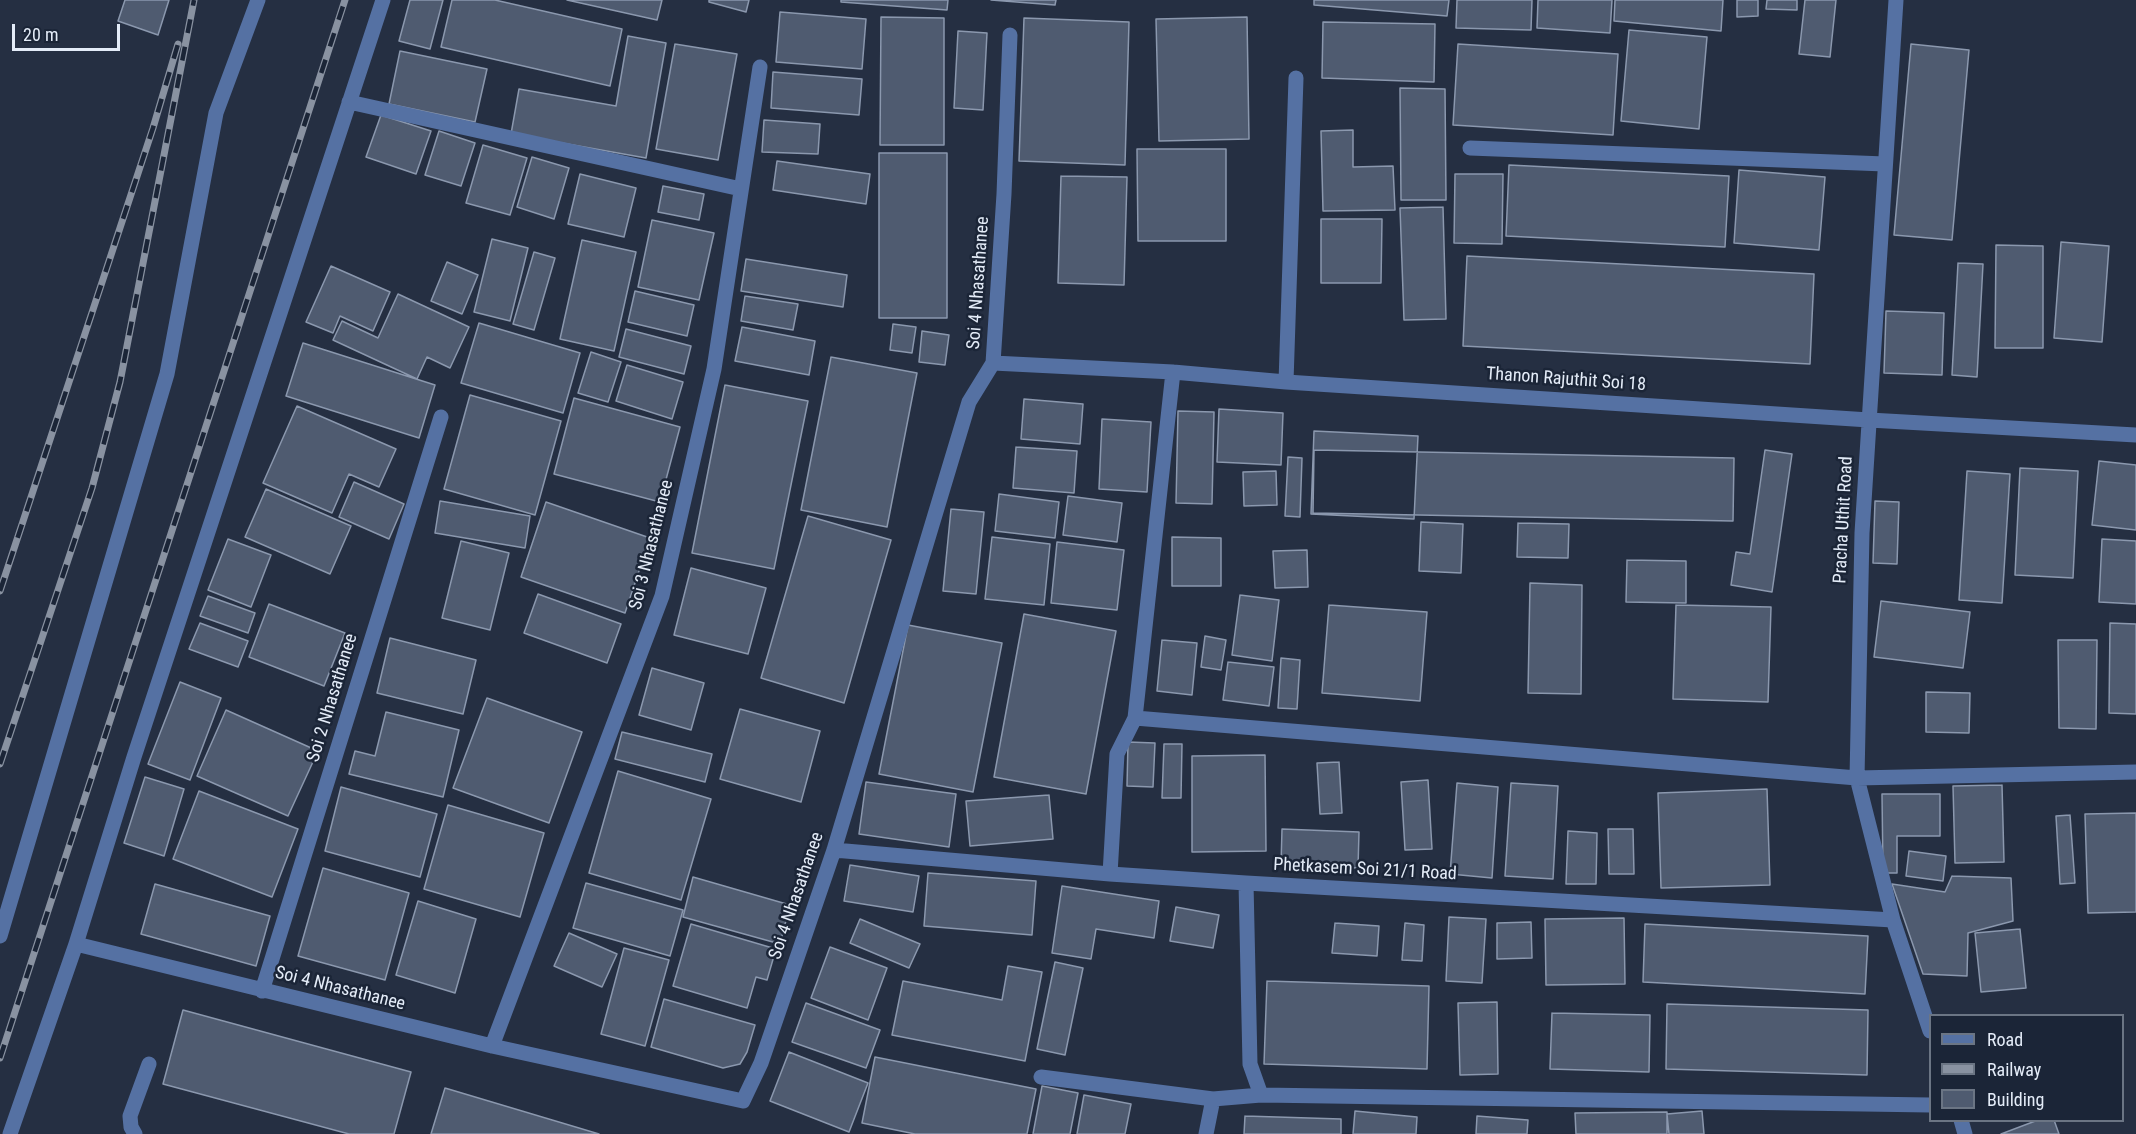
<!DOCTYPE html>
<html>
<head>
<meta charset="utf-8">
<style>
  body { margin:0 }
  #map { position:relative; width:2136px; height:1134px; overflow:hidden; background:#252f42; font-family:"Roboto Condensed",sans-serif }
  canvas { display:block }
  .legend { position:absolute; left:1929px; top:1014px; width:195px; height:108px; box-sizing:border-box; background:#1b2537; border:2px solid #6b7584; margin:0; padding:8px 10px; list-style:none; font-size:18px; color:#e4ecf8 }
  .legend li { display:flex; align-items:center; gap:12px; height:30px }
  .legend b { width:30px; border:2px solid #6b7584 }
  .scale { position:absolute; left:12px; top:24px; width:108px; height:27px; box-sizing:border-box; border:3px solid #e4ecf8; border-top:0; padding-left:8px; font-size:18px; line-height:21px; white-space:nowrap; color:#e4ecf8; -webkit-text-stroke:4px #1b2537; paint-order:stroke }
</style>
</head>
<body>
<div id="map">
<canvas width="2136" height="1134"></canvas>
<ul class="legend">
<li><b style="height:8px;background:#5571a3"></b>Road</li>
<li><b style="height:8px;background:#8992a1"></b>Railway</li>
<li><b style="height:16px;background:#4f5b70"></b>Building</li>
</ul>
<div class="scale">20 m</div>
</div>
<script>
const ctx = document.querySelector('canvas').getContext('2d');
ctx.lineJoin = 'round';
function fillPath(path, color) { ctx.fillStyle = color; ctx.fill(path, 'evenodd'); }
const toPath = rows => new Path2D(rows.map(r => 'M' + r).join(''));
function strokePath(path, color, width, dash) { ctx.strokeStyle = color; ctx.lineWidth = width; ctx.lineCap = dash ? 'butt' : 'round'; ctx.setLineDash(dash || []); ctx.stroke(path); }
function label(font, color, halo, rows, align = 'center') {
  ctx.font = font + ' "Roboto Condensed",sans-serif'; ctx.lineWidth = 5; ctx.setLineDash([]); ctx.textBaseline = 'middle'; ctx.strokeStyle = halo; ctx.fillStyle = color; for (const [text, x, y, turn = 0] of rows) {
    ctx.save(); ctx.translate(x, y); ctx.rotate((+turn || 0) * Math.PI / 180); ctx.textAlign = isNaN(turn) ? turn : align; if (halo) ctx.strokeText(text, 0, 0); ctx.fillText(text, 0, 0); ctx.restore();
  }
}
const building = toPath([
  [125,0,169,0,158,35,118,21,125,0],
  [410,0,443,0,430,49,399,41,410,0],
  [452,0,495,0,622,29,610,86,441,47,452,0],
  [567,0,662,0,657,20,567,0],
  [709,0,749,0,746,12,709,2,709,0],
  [841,0,948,0,947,10,841,2,841,0],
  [991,0,1056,0,1055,5,991,0],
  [1314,0,1449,0,1447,16,1314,5,1314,0],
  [1457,0,1532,0,1531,30,1456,28,1457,0],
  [1538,0,1612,0,1610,33,1537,28,1538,0],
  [1615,0,1723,0,1721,31,1614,21,1615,0],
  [1737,0,1758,0,1758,16,1737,17,1737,0],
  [1767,0,1797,0,1797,10,1766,9,1767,0],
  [1805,0,1836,0,1830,57,1799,54,1805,0],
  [780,12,866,19,862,69,776,62,780,12],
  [881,17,944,18,944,145,880,145,881,17],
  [1247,17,1249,139,1159,141,1156,19,1247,17],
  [1024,18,1129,22,1125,165,1019,161,1024,18],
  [1323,22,1435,24,1434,82,1322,78,1323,22],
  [1629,30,1707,37,1699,129,1621,121,1629,30],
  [958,31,987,33,983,110,954,108,958,31],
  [628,36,666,43,646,158,511,134,519,89,616,106,628,36],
  [675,44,737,54,718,160,656,149,675,44],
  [1458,44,1618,54,1613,135,1453,125,1458,44],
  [1911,44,1969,50,1952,240,1894,235,1911,44],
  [400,51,487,69,475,122,389,104,400,51],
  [773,72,862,79,859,115,771,108,773,72],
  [1400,88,1445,89,1446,200,1401,200,1400,88],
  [381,115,431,131,416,174,366,157,381,115],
  [764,120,820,124,818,154,762,152,764,120],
  [1353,130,1353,167,1393,166,1395,210,1323,211,1321,131,1353,130],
  [439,131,475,143,461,186,425,175,439,131],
  [483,145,527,158,510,215,466,203,483,145],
  [1137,149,1226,149,1226,241,1138,241,1137,149],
  [879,153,947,153,947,318,879,318,879,153],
  [532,157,569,168,554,219,517,207,532,157],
  [777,161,870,174,866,204,773,190,777,161],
  [1509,165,1729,176,1725,247,1506,236,1509,165],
  [1739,170,1825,177,1819,250,1734,243,1739,170],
  [580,174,636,188,624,237,568,224,580,174],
  [1455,174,1503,174,1502,244,1454,243,1455,174],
  [1061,176,1127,177,1124,285,1058,283,1061,176],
  [663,186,704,194,699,220,658,212,663,186],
  [1443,207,1446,319,1404,320,1400,208,1443,207],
  [1321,219,1382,219,1381,283,1321,283,1321,219],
  [652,220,714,233,699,300,638,287,652,220],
  [492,239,528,248,510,321,474,312,492,239],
  [582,240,636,252,614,351,560,339,582,240],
  [2061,242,2109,246,2102,342,2054,338,2061,242],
  [1996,245,2043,246,2043,348,1995,348,1996,245],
  [534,252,555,258,534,330,513,324,534,252],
  [1467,256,1814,274,1810,364,1463,346,1467,256],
  [746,259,847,275,843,307,741,291,746,259],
  [447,262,478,275,462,314,431,301,447,262],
  [1958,263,1983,264,1977,377,1952,375,1958,263],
  [331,266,390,292,373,331,340,316,333,333,306,322,331,266],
  [635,291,694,305,687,336,628,322,635,291],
  [398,294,469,327,450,368,427,357,417,379,333,340,342,321,378,338,398,294],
  [745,296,798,304,793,330,741,321,745,296],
  [1886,311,1944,313,1942,375,1884,373,1886,311],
  [479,323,580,353,563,413,461,383,479,323],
  [893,324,916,327,912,353,890,350,893,324],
  [742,327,815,341,809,375,735,361,742,327],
  [626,329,691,346,684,374,619,357,626,329],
  [922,331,949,335,945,365,919,362,922,331],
  [303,343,435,385,419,438,286,396,303,343],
  [591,352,621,362,608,402,578,393,591,352],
  [831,357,917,373,887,527,801,510,831,357],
  [627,365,683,382,672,419,616,401,627,365],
  [725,385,808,401,774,569,692,553,725,385],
  [470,395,561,421,535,515,444,489,470,395],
  [574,398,680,427,660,502,554,474,574,398],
  [1024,399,1083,404,1080,444,1021,439,1024,399],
  [297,406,396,449,379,487,349,474,332,513,263,483,297,406],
  [1219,409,1283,413,1281,465,1217,462,1219,409],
  [1178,411,1214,412,1212,504,1176,503,1178,411],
  [1102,419,1151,422,1147,492,1099,489,1102,419],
  [1314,431,1418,436,1414,519,1311,514,1314,431],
  [1016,447,1077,451,1074,493,1013,488,1016,447],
  [1314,450,1734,458,1733,521,1313,513,1314,450],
  [1765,450,1792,454,1772,592,1731,585,1736,552,1750,554,1765,450],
  [1288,457,1302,458,1300,517,1285,516,1288,457],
  [2099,461,2136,465,2136,530,2092,525,2099,461],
  [2020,468,2078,471,2073,578,2015,575,2020,468],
  [1276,471,1277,505,1244,506,1243,472,1276,471],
  [1967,471,2010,474,2002,603,1959,600,1967,471],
  [354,482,404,504,389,539,339,517,354,482],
  [266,489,351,526,330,574,245,537,266,489],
  [999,494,1059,502,1055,538,995,531,999,494],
  [1068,496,1122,503,1117,542,1063,535,1068,496],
  [440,501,530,516,525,548,435,533,440,501],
  [1875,501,1899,502,1897,564,1873,563,1875,501],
  [546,502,650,538,625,613,521,577,546,502],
  [951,509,984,512,976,594,943,591,951,509],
  [808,516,891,540,844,703,761,678,808,516],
  [1421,522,1463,524,1461,573,1419,571,1421,522],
  [1518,523,1569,524,1568,558,1517,557,1518,523],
  [992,537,1050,544,1044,605,985,599,992,537],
  [1172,537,1221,538,1221,586,1172,586,1172,537],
  [228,539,271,555,251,607,208,590,228,539],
  [2102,539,2136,541,2136,604,2099,602,2102,539],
  [461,541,509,553,490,630,442,618,461,541],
  [1057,542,1124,550,1117,610,1051,603,1057,542],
  [1307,550,1308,587,1275,588,1273,551,1307,550],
  [1627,560,1686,561,1686,603,1626,602,1627,560],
  [691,568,766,588,748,654,674,635,691,568],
  [1530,583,1582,585,1581,694,1528,693,1530,583],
  [538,594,621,624,607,663,524,633,538,594],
  [1240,595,1279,600,1272,661,1232,655,1240,595],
  [208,596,255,613,248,633,200,616,208,596],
  [1881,601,1970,612,1963,668,1874,657,1881,601],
  [269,604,345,633,324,686,249,657,269,604],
  [1329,605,1427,612,1420,701,1322,693,1329,605],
  [1676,605,1771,607,1768,702,1673,699,1676,605],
  [1024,614,1116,631,1086,794,994,777,1024,614],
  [200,623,248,641,238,667,189,649,200,623],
  [2110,623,2136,624,2136,714,2109,713,2110,623],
  [908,625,1002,643,973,792,879,774,908,625],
  [1205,636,1226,640,1221,670,1201,667,1205,636],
  [390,638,476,660,463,714,377,693,390,638],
  [1162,640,1197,643,1192,695,1157,691,1162,640],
  [2058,640,2097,640,2096,729,2059,728,2058,640],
  [1281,658,1300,660,1297,709,1278,708,1281,658],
  [1228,662,1274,667,1269,706,1223,700,1228,662],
  [652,668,704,683,691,730,639,715,652,668],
  [180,682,221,698,190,780,148,764,180,682],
  [1926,692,1970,693,1969,733,1926,732,1926,692],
  [487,698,582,732,549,823,453,788,487,698],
  [740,709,820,731,801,802,720,779,740,709],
  [226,710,318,751,288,816,197,776,226,710],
  [386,712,459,730,443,797,349,774,355,751,375,756,386,712],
  [622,732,712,754,705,782,615,759,622,732],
  [1128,742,1155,743,1153,787,1127,786,1128,742],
  [1164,744,1182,744,1181,798,1162,798,1164,744],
  [1265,755,1266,851,1192,852,1192,756,1265,755],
  [1339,762,1342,813,1320,814,1317,763,1339,762],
  [618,771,711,799,681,900,589,873,618,771],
  [145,777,184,789,164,856,124,843,145,777],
  [1428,780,1432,849,1405,850,1401,782,1428,780],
  [866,782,956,794,949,847,859,834,866,782],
  [1457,783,1498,787,1492,878,1450,874,1457,783],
  [1511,783,1558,786,1553,879,1505,876,1511,783],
  [2002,785,2004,862,1955,863,1953,786,2002,785],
  [341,787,437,814,420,877,325,851,341,787],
  [1767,789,1770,885,1661,888,1658,793,1767,789],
  [199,791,298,829,272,897,173,859,199,791],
  [1882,794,1940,794,1940,836,1897,836,1897,873,1883,873,1882,794],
  [1049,795,1053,839,970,846,966,801,1049,795],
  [448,805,544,833,520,917,424,889,448,805],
  [2136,813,2136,912,2088,913,2085,814,2136,813],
  [2070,815,2075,883,2060,884,2056,816,2070,815],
  [1282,829,1359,832,1358,868,1281,865,1282,829],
  [1608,829,1633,829,1634,874,1609,874,1608,829],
  [1568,831,1597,833,1596,884,1566,884,1568,831],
  [1909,851,1946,856,1943,881,1906,876,1909,851],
  [850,865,919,876,913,912,844,901,850,865],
  [323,868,409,893,385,980,298,956,323,868],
  [928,873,1036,881,1032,935,924,926,928,873],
  [1952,876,2011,878,2013,921,1968,933,1967,976,1923,974,1892,884,1945,892,1952,876],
  [693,877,790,905,780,944,683,917,693,877],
  [586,883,683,910,670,956,573,928,586,883],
  [155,884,270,916,256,966,141,934,155,884],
  [1062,886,1159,901,1154,938,1096,929,1091,959,1052,953,1062,886],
  [418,901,476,919,455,993,396,975,418,901],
  [1176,907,1219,915,1213,948,1170,941,1176,907],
  [1449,917,1486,919,1482,983,1446,981,1449,917],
  [1624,918,1625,984,1546,985,1545,919,1624,918],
  [860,919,920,944,909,968,850,943,860,919],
  [1531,922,1532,958,1497,959,1497,923,1531,922],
  [1335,923,1379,926,1377,956,1332,953,1335,923],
  [1405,923,1424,925,1422,961,1402,960,1405,923],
  [691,924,776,949,767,980,756,977,747,1008,673,986,691,924],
  [1645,924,1868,936,1865,994,1643,982,1645,924],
  [2020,929,2026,988,1981,992,1975,933,2020,929],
  [569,933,617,954,602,987,554,966,569,933],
  [830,947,887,968,868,1020,811,998,830,947],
  [624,948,669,960,645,1046,601,1034,624,948],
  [1055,962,1083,968,1065,1055,1037,1049,1055,962],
  [1008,966,1042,972,1025,1061,892,1035,903,981,1002,1000,1008,966],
  [1267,981,1429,986,1427,1069,1264,1064,1267,981],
  [664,999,755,1025,747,1052,740,1064,723,1068,651,1047,664,999],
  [1497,1002,1498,1074,1460,1075,1458,1003,1497,1002],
  [806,1003,880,1030,866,1068,792,1042,806,1003],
  [1667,1004,1868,1010,1867,1075,1666,1069,1667,1004],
  [183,1010,411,1072,394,1134,349,1134,163,1084,183,1010],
  [1552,1013,1650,1015,1649,1072,1550,1069,1552,1013],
  [789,1052,868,1083,849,1132,770,1101,789,1052],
  [875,1057,1036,1089,1027,1134,915,1134,862,1123,875,1057],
  [1042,1086,1078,1093,1070,1134,1033,1134,1042,1086],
  [445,1088,599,1134,431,1134,445,1088],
  [1084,1095,1131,1104,1125,1134,1077,1134,1084,1095],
  [1355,1111,1417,1117,1416,1134,1353,1134,1355,1111],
  [1702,1111,1704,1134,1669,1134,1667,1114,1702,1111],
  [1667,1112,1667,1134,1576,1134,1575,1113,1667,1112],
  [1245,1116,1341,1119,1341,1134,1244,1134,1245,1116],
  [1477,1116,1528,1120,1527,1134,1476,1134,1477,1116],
  [2038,1120,2054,1120,2059,1134,2001,1134,2038,1120]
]);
fillPath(building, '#4f5b70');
strokePath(building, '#8b98ae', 1.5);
strokePath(toPath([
  [1896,0,1862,533,1857,778,1893,920,1930,1031],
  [349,102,741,189],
  [1470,148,1885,164],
  [993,363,1173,372,1286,382,1869,420,2136,435],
  [1286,382,1296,78],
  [1135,718,1857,778,2136,772],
  [834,850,1110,874,1246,883,1893,920],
  [1110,874,1117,754,1135,718,1173,372],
  [0,936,167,374,216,113,258,0],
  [76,944,492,1046,743,1101,761,1063,834,850,969,402,993,363,1004,194,1010,35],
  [262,991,441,417],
  [492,1046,662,596,714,369,760,67],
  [1041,1077,1213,1099],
  [1261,1095,1930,1105],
  [1961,1120,1965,1134],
  [10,1134,76,944,134,757,383,0],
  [135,1134,131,1127,130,1116,149,1064],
  [1206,1134,1213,1099,1261,1095,1250,1064,1246,883]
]), '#5571a3', 15);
const rail = toPath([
  [0,591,153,128,178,44],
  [0,764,92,488,120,382,194,0],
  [0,1058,345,0]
]);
strokePath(rail, '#8992a1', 7);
strokePath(rail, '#1b2537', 4.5, [14]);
label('18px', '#e4ecf8', '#1b2537', [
  ["Soi 4 Nhasathanee",979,283,-86],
  ["Thanon Rajuthit Soi 18",1566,380,4],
  ["Pracha Uthit Road",1844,520,-87],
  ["Soi 3 Nhasathanee",652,545,-76],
  ["Soi 2 Nhasathanee",333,698,-73],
  ["Phetkasem Soi 21/1 Road",1365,870,3],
  ["Soi 4 Nhasathanee",797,896,-71],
  ["Soi 4 Nhasathanee",340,989,14]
]);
</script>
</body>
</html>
